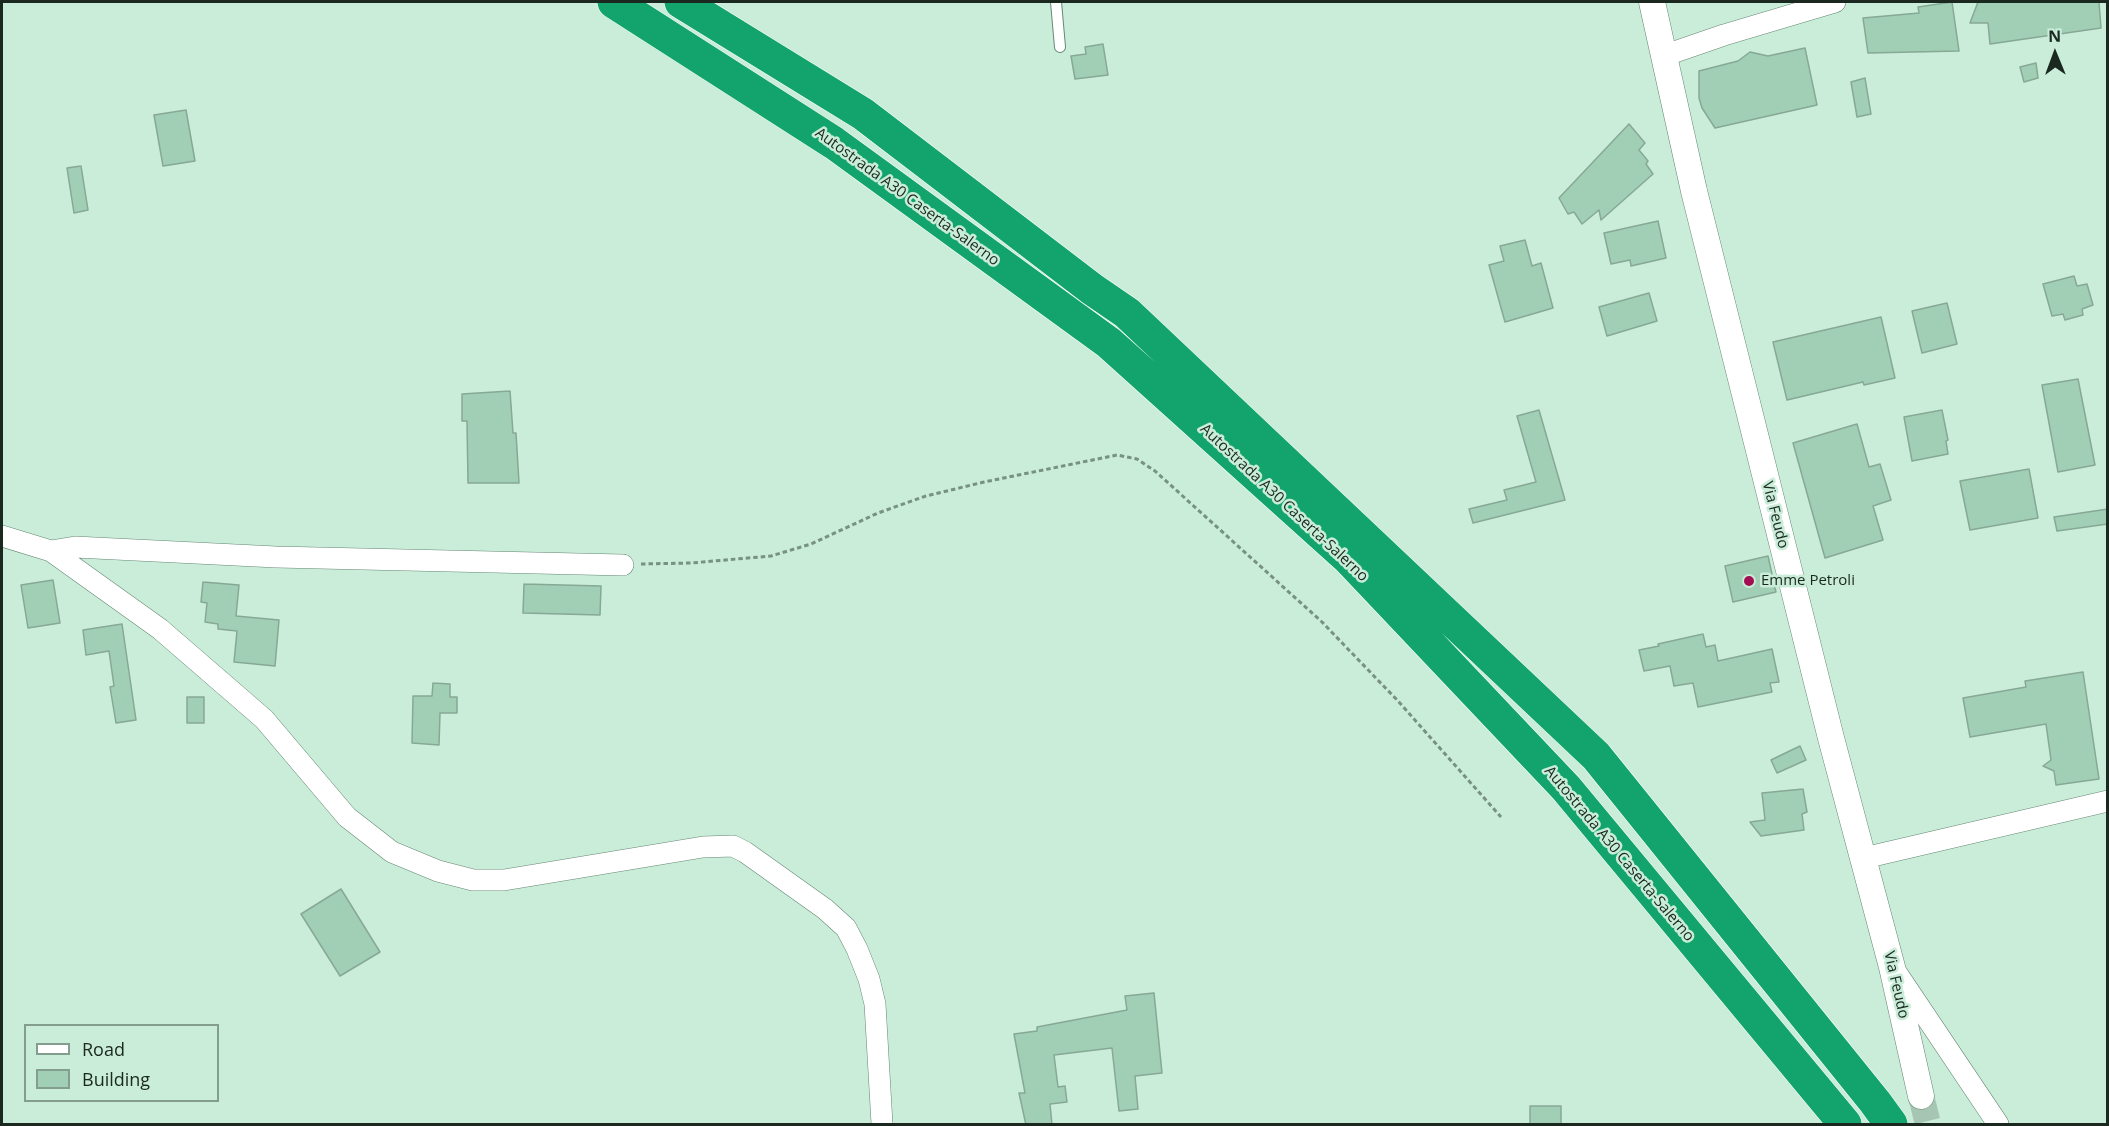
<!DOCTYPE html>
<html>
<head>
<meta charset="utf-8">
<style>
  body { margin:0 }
  #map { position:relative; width:2109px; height:1126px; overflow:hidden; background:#c9edd8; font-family:"Open Sans",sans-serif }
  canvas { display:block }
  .frame { position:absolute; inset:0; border:3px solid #1a2820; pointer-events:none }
  .legend { position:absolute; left:24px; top:1024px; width:195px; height:78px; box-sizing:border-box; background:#c9edd8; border:2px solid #839e8e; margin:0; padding:8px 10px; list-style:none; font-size:18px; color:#1a2820 }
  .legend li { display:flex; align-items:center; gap:12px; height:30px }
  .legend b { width:30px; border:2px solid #839e8e }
  .north { position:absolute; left:2025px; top:24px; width:60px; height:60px; -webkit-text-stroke:4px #c9edd8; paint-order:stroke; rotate:359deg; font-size:16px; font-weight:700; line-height:24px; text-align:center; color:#1a2820 }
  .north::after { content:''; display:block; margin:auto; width:21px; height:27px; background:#1a2820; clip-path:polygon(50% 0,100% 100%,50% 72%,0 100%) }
</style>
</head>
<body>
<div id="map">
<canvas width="2109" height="1126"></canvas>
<div class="frame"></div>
<ul class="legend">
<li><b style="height:8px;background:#fff"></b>Road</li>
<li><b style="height:16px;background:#a1cfb5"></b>Building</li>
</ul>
<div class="north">N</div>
</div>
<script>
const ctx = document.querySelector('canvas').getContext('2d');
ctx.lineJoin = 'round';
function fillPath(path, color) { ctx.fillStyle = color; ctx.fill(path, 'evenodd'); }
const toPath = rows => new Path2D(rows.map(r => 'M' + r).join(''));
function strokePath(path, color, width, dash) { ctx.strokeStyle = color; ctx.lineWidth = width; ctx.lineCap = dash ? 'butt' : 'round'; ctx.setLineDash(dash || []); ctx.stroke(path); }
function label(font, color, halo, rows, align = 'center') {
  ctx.font = font + ' "Open Sans",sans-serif'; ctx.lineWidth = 5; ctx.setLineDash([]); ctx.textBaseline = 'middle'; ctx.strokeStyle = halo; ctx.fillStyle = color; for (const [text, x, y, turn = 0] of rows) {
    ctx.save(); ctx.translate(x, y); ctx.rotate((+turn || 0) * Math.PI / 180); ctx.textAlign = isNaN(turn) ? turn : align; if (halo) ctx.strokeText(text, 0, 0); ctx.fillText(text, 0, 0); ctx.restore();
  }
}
const building = toPath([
  [1952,2,1959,51,1868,53,1863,18,1919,13,1918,7,1952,2],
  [1978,2,2099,2,2101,28,1990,44,1988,23,1970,23,1978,2],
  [1103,44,1108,75,1075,79,1071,56,1086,54,1085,47,1103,44],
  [1805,48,1817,105,1715,128,1702,108,1699,98,1699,71,1738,61,1750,52,1768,56,1805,48],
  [2036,63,2038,78,2024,82,2020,67,2036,63],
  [1865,78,1871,114,1857,117,1851,82,1865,78],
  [186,110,195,161,163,166,154,115,186,110],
  [1629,124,1645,143,1639,150,1648,161,1646,164,1653,174,1601,220,1599,210,1582,224,1574,212,1568,214,1559,198,1629,124],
  [81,166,88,210,74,213,67,168,81,166],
  [1658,221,1666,258,1631,266,1630,260,1611,264,1604,233,1658,221],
  [1525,240,1532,266,1541,263,1553,308,1505,322,1489,265,1504,261,1500,246,1525,240],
  [2074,276,2077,286,2087,284,2093,305,2082,309,2083,315,2065,320,2063,314,2052,316,2043,284,2074,276],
  [1649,293,1657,321,1607,336,1599,307,1649,293],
  [1947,303,1957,344,1922,353,1912,311,1947,303],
  [1881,317,1895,378,1864,385,1863,382,1787,400,1773,342,1881,317],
  [2078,379,2095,465,2058,472,2042,385,2078,379],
  [510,391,513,433,516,433,519,483,468,483,467,421,462,421,462,394,510,391],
  [1539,410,1565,500,1473,523,1469,509,1507,500,1504,490,1536,482,1517,416,1539,410],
  [1942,410,1948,440,1946,441,1948,454,1912,461,1904,417,1942,410],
  [1857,424,1869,467,1880,464,1891,500,1873,506,1883,540,1825,558,1793,443,1857,424],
  [2029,469,2038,518,1970,530,1960,481,2029,469],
  [2108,509,2108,524,2057,531,2054,517,2108,509],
  [1768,556,1776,592,1733,602,1725,566,1768,556],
  [53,580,60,623,28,628,21,585,53,580],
  [203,582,239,585,236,616,279,620,275,666,234,662,237,631,218,629,218,624,205,622,207,603,201,602,203,582],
  [524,584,601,586,600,615,523,613,524,584],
  [122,624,136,720,116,723,110,687,114,686,109,651,86,655,83,630,122,624],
  [1703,634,1706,647,1715,645,1718,661,1772,649,1779,682,1770,683,1772,692,1698,707,1693,683,1674,686,1670,666,1644,671,1639,650,1659,646,1658,644,1703,634],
  [2083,672,2099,779,2056,785,2054,771,2043,766,2051,760,2046,724,1970,737,1963,698,2026,687,2025,681,2083,672],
  [433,683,450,684,450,697,457,697,457,713,440,713,439,745,412,743,413,696,432,696,433,683],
  [187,697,204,697,204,723,187,723,187,697],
  [1800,746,1806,760,1777,773,1771,760,1800,746],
  [1803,789,1807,812,1802,814,1804,830,1761,836,1750,822,1765,820,1762,793,1803,789],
  [341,889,380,952,340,976,301,914,341,889],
  [1154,993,1162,1073,1135,1076,1138,1109,1119,1111,1112,1048,1054,1055,1058,1087,1065,1086,1067,1102,1050,1104,1052,1125,1026,1125,1019,1093,1025,1093,1014,1034,1037,1031,1037,1027,1127,1010,1125,996,1154,993],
  [1530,1106,1561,1106,1561,1125,1530,1125,1530,1106]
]);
fillPath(building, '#a1cfb5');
strokePath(building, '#86a895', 1.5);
strokePath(toPath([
  [1921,1096,1928,1124]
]), '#a6c6b3', 26, [26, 13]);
const service = toPath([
  [1056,2,1060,47]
]);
const minor = toPath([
  [1663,56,1724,35,1835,2],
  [2,536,51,551,160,629,264,719,347,817,392,852,438,871,473,880,504,880,703,847,733,846,745,852,825,909,846,928,857,949,869,979,875,1004,882,1124],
  [51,551,75,547,276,557,623,565],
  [1864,858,2108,801],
  [1896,972,1998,1124]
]);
const tertiary = toPath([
  [1652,2,1694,191,1831,738,1892,967,1921,1096]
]);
const motorway = toPath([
  [614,2,834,143,1109,343,1348,558,1566,788,1845,1124],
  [681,2,863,114,1092,289,1127,313,1596,756,1875,1102,1891,1124]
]);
strokePath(service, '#668775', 12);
strokePath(minor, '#668775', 22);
strokePath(tertiary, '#668775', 27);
strokePath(motorway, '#fff', 34);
strokePath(toPath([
  [641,564,691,563,771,556,811,544,878,513,926,496,984,482,1117,455,1137,459,1155,471,1322,622,1398,701,1501,817]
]), '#779182', 3, [4.5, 3]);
strokePath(service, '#fff', 10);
strokePath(minor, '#fff', 21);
strokePath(tertiary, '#fff', 26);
strokePath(motorway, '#12a46c', 33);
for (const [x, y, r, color] of [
  [1749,581,6,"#a20e51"]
]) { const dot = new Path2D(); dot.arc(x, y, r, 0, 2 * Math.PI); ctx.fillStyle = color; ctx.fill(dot); strokePath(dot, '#c9edd8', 2); }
label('15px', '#1a2820', '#c9edd8', [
  ["Autostrada A30 Caserta-Salerno",907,197,36],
  ["Autostrada A30 Caserta-Salerno",1284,503,43],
  ["Via Feudo",1775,515,76],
  ["Autostrada A30 Caserta-Salerno",1619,854,50],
  ["Via Feudo",1896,985,77]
]);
label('15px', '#1a2820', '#c9edd8', [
  ["Emme Petroli",1761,581]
], 'left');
</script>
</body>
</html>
